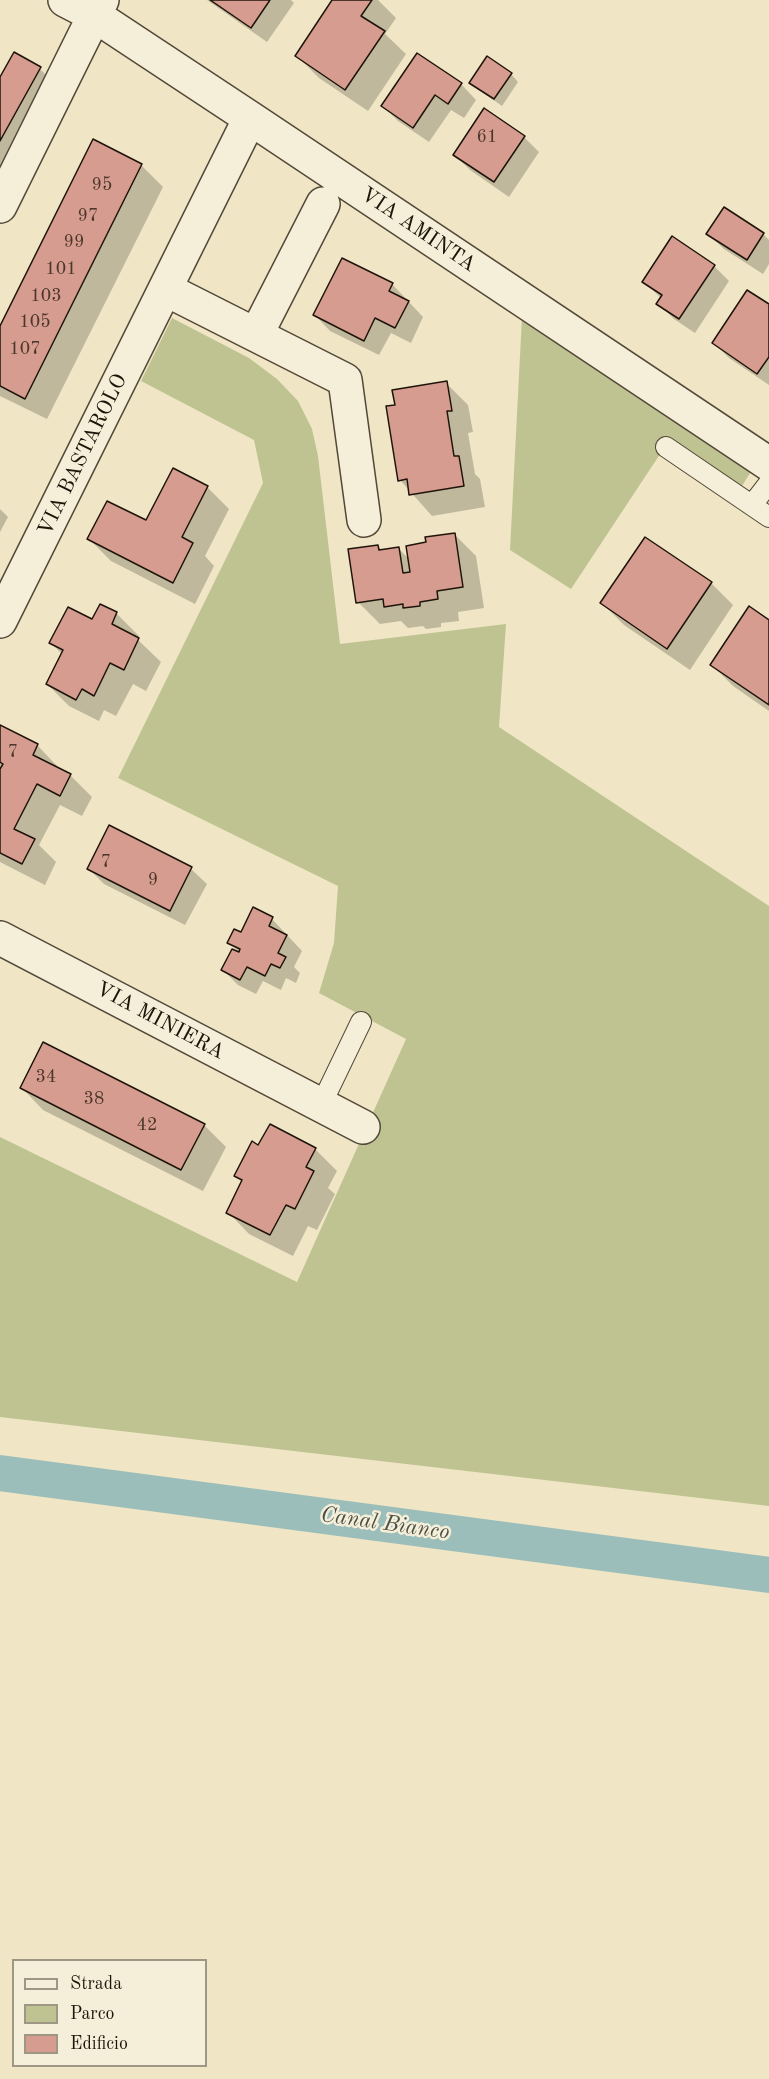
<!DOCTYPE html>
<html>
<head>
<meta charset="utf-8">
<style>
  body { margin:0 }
  #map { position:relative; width:769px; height:2079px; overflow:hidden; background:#f0e6c5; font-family:"Old Standard TT",serif }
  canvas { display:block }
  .legend { position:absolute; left:12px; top:1959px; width:195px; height:108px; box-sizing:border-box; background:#f5efd9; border:2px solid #9f9786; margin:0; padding:8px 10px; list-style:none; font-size:18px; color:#1f140a }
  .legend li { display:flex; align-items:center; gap:12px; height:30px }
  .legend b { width:30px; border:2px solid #9f9786 }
</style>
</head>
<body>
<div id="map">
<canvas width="769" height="2079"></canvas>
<ul class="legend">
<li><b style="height:8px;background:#f5efd9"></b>Strada</li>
<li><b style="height:16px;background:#bec391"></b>Parco</li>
<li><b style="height:16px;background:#d59c8f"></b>Edificio</li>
</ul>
</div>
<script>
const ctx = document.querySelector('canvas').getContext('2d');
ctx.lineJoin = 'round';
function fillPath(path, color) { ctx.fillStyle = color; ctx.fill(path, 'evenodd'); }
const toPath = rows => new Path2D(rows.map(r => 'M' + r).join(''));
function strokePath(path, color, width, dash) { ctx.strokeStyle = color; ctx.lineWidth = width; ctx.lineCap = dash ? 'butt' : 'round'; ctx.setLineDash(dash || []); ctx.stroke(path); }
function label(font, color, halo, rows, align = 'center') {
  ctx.font = font + ' "Old Standard TT",serif'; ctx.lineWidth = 5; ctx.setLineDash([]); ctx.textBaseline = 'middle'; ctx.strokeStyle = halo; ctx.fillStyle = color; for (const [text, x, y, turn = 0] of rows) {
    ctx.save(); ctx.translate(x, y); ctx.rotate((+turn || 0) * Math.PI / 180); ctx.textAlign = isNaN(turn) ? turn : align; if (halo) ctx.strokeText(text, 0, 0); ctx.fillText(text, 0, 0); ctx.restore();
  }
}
fillPath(toPath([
  [522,317,752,470,742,486,670,439,571,589,510,550],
  [172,318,249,358,277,379,298,401,312,429,318,456,340,644,506,624,499,727,769,906,769,1506,0,1417,0,1137,297,1282,406,1039,319,993,334,943,338,886,118,778,263,483,254,440,141,381]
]), '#bec391');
fillPath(toPath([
  [207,0,291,0,294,3,267,42],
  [334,0,378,0,396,18,385,34,406,54,368,111,319,78,297,56],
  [40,69,55,84,0,183,0,81],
  [511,74,518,82,502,106,479,90,471,83],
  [461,84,476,100,464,118,451,110,429,142,398,121,383,106],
  [524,137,539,152,509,197,470,170,455,155],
  [141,165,163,187,47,419,0,396,0,329],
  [724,209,763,234,769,240,769,264,763,274,724,249,708,234],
  [714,266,729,281,695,333,674,319,658,303,662,299,644,282],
  [392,284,423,317,411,343,391,333,379,355,330,331,315,315],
  [769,306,769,385,729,358,714,343],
  [446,383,468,405,473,432,468,433,475,474,480,479,485,507,432,516,400,480,396,406],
  [207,487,229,509,205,556,214,566,195,604,111,561,89,539,147,522],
  [0,509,8,517,0,532],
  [454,534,476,556,484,608,458,612,459,621,441,623,441,627,426,629,423,626,408,628,401,621,380,624,358,602,378,546,382,551,398,548,409,559,427,544],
  [711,583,733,605,690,670,624,625,602,603],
  [101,606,117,614,139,636,137,639,161,662,146,691,133,684,116,716,104,710,99,721,69,706,47,684,62,654,51,643,93,621],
  [769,622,769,711,733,686,711,664],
  [0,727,38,746,59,768,59,769,70,775,92,797,82,816,60,805,39,845,56,862,45,885,0,862],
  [110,827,191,869,207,884,185,925,104,884,89,869],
  [272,919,302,951,294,967,300,973,296,983,286,978,281,990,263,981,256,994,238,985,223,970,241,954,229,942],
  [22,1088,204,1125,226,1147,203,1191,43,1110],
  [259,1147,315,1149,337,1171,328,1188,335,1194,317,1230,308,1226,293,1256,249,1234,228,1212,243,1182,236,1176]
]), '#0003');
strokePath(toPath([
  [0,1473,769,1575]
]), '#9bbeba', 36);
const building = toPath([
  [210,0,270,0,251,28,210,0],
  [332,0,372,0,361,16,385,31,345,90,295,56,332,0],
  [14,52,41,67,0,141,0,77,14,52],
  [417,53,462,83,448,104,435,95,413,128,381,106,417,53],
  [487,56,512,73,494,99,469,83,487,56],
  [484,108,525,136,494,182,453,155,484,108],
  [93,139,142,164,25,399,0,386,0,326,93,139],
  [724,207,764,233,747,260,706,234,724,207],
  [672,236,715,265,679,319,656,304,662,295,642,282,672,236],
  [342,258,393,283,389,291,409,301,395,328,375,318,364,341,313,315,342,258],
  [747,290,769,304,769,357,757,374,712,343,747,290],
  [447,381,452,411,447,411,454,456,459,456,464,486,409,495,407,479,398,481,386,406,395,405,392,390,447,381],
  [173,468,208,486,182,537,193,543,173,583,87,539,107,501,146,520,173,468],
  [455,533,463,587,437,591,438,599,420,602,420,606,403,608,403,604,384,607,383,599,356,603,348,549,378,545,379,550,399,547,403,573,410,572,406,546,426,542,425,537,455,533],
  [645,537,712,582,667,649,600,603,645,537],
  [100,604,117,612,112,624,139,638,124,670,110,663,94,696,82,689,76,700,46,684,63,650,49,643,68,607,92,619,100,604],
  [749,606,769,620,769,705,710,665,749,606],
  [0,725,38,744,33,755,71,774,60,796,37,784,14,829,35,839,22,864,0,853,0,769,3,764,0,762,0,725],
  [109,825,192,867,170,911,87,869,109,825],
  [253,907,273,917,269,926,287,935,278,953,286,957,280,968,271,964,265,976,247,967,240,980,221,970,232,949,239,952,240,949,227,943,234,929,241,932,253,907],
  [43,1042,205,1124,181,1170,20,1088,43,1042],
  [270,1124,316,1148,306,1167,314,1171,295,1209,286,1205,270,1235,226,1213,242,1180,234,1176,252,1141,258,1145,270,1124]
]);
fillPath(building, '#d59c8f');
strokePath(building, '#1f140a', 1.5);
const service = toPath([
  [666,447,769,517],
  [752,505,769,483],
  [321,1105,361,1022]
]);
const minor = toPath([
  [65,0,94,15,250,118,769,464],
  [0,206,102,0],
  [165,289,345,380,364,520],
  [256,335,323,204],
  [0,621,250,118],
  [0,938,363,1127]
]);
strokePath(service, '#534839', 22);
strokePath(minor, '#534839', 36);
strokePath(service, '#f5efd9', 20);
strokePath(minor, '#f5efd9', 33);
label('18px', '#4c362b', null, [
  ["61",487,137],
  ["95",102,185],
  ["97",88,216],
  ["99",74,242],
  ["101",61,269],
  ["103",46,296],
  ["105",35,322],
  ["107",25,349],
  ["7",13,752],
  ["7",106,862],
  ["9",153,880],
  ["34",46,1077],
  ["38",94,1099],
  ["42",147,1125]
]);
label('21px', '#1f140a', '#f5efd9', [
  ["VIA AMINTA",418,230,34],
  ["VIA BASTAROLO",83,455,-64],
  ["VIA MINIERA",160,1021,28]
]);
label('italic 22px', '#4a5048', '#f5efd9', [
  ["Canal Bianco",385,1524,8]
]);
</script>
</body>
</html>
